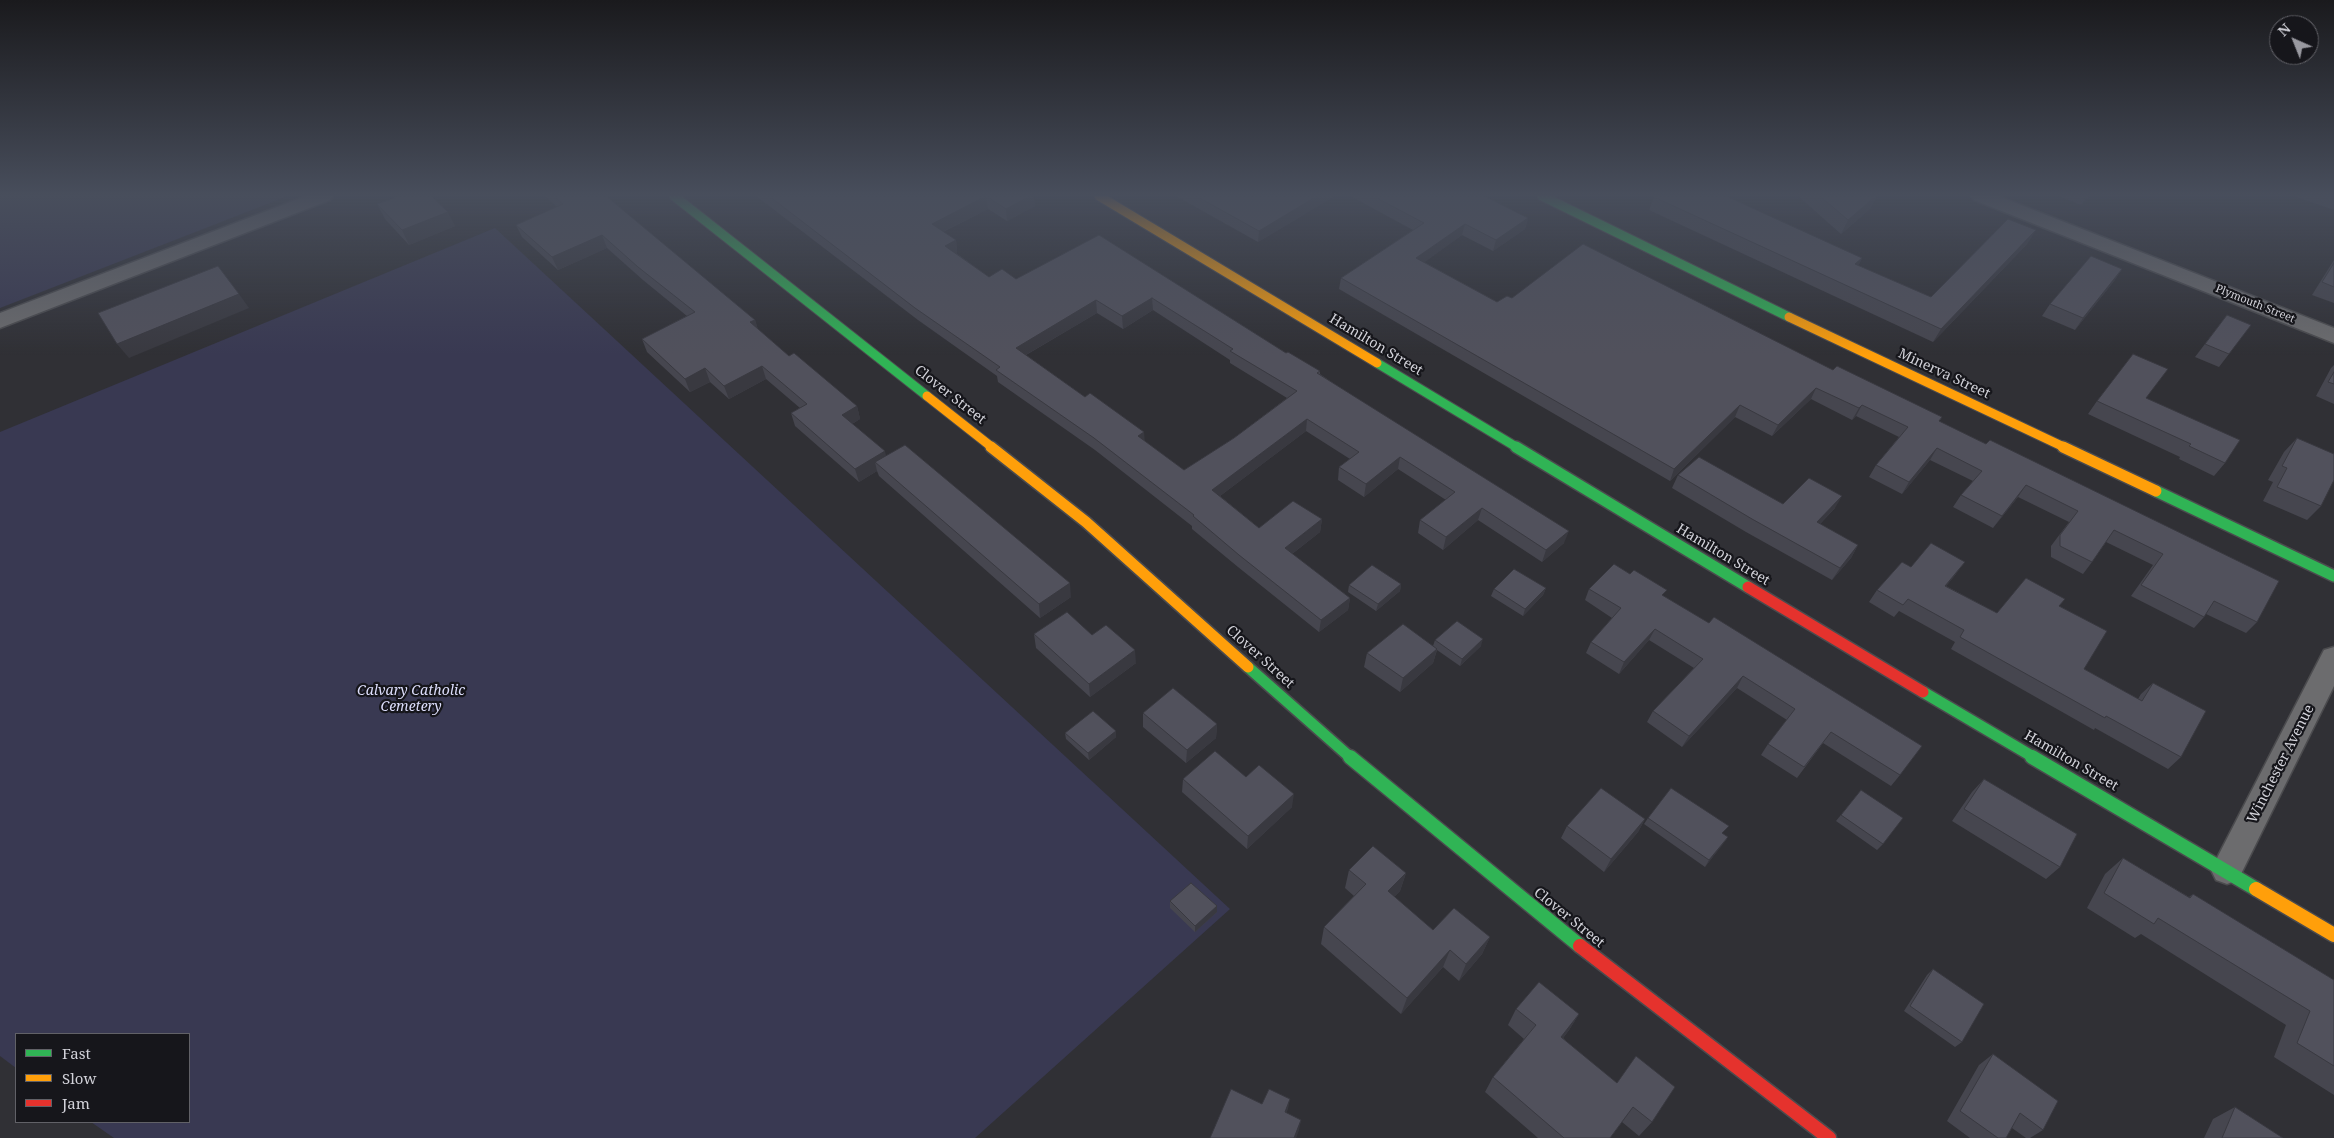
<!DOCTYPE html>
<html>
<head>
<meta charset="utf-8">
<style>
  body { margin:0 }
  #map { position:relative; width:2334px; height:1138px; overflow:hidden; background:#303035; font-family:"Noto Serif",serif }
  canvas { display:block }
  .legend { position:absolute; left:15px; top:1033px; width:175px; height:90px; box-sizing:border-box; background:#16161b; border:1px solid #616167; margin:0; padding:6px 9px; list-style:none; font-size:15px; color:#d2d2d9 }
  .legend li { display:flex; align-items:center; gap:10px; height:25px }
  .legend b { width:25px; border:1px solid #616167 }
  .north { position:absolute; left:2269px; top:15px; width:50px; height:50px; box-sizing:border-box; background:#16161b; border:1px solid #616167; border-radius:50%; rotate:316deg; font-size:14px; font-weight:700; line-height:20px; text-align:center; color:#d2d2d9 }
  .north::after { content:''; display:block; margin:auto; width:18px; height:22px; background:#9999a0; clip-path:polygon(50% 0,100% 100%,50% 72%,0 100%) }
</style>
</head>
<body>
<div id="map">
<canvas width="2334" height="1138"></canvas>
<ul class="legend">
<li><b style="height:6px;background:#30b455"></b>Fast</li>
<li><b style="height:6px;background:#ff9f0a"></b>Slow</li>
<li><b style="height:6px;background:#e5322d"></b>Jam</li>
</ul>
<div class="north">N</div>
</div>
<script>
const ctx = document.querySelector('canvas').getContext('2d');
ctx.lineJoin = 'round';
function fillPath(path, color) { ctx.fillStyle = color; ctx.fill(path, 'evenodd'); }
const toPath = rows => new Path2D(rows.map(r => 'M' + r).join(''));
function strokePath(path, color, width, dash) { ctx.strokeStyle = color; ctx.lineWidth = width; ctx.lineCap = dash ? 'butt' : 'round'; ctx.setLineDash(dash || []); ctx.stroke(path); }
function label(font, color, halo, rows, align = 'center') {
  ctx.font = font + ' "Noto Serif",serif'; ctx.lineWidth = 4.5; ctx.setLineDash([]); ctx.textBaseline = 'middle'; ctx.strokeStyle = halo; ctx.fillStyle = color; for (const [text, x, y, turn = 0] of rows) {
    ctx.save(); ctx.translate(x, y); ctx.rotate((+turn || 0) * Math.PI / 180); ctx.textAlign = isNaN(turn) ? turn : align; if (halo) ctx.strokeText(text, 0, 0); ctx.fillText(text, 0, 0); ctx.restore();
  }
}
fillPath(toPath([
  [0,196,288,196,0,308],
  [495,228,1230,909,975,1138,114,1138,91,1122,189,1122,189,1034,16,1034,16,1068,0,1056,0,432]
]), '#393952');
const street = toPath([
  [306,196,333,196,330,200,0,328,0,313,306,196],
  [1971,196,1998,196,2334,328,2334,343,1974,200,1971,196],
  [2334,647,2334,686,2238,880,2227,884,2216,880,2211,870,2216,860,2324,650,2334,647]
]);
const fastFar2 = toPath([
  [674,196,927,396],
  [1542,196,1789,317],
  [1377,363,1518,448]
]);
const fastFar1 = toPath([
  [1516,447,1748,587],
  [2156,491,2334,576],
  [1248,667,1351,758],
  [1923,692,2035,758]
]);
const fast = toPath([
  [1350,757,1580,946],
  [2032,757,2256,889]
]);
const slowFar2 = toPath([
  [1099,196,1377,363],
  [1789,317,2066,448],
  [927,396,993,448]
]);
const slowFar1 = toPath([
  [991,447,1086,522,1248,667],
  [2063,447,2156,491]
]);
const slow = toPath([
  [2256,889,2334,935]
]);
const jamFar1 = toPath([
  [1748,587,1923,692]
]);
const jam = toPath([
  [1580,946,1829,1138]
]);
strokePath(street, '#4b4b4e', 3);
strokePath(fastFar2, '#4b4b4e', 11);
strokePath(fastFar1, '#4b4b4e', 14);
strokePath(fast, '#4b4b4e', 17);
strokePath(slowFar2, '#4b4b4e', 11);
strokePath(slowFar1, '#4b4b4e', 14);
strokePath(slow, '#4b4b4e', 17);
strokePath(jamFar1, '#4b4b4e', 14);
strokePath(jam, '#4b4b4e', 17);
fillPath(street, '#6c6c6e');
strokePath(fastFar2, '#30b455', 9);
strokePath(fastFar1, '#30b455', 11);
strokePath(fast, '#30b455', 14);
strokePath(slowFar2, '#ff9f0a', 9);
strokePath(slowFar1, '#ff9f0a', 11);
strokePath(slow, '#ff9f0a', 14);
strokePath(jamFar1, '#e5322d', 11);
strokePath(jam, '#e5322d', 14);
fillPath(toPath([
  [545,196,606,196,755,320,758,330,789,356,857,406,860,419,852,424,886,456,1071,597,1040,618,879,476,877,471,859,482,795,426,791,413,800,408,766,379,729,399,710,382,690,392,647,352,642,339,687,316,643,280,607,248,558,270,522,237,516,225,557,207],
  [756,196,1034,196,1035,206,1007,221,988,209,943,232,956,240,957,253,956,253,989,277,1016,279,1099,235,1286,353,1320,371,1320,374,1564,543,1542,562,1478,520,1443,550,1418,533,1420,520,1446,500,1398,469,1364,497,1338,480,1339,467,1350,459,1306,431,1220,496,1259,528,1322,519,1320,532,1292,554,1350,598,1348,610,1319,632,1238,567,1192,529,1192,526,1095,450,998,382,997,376,918,320],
  [1153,310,1230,360,1230,363,1287,398,1234,438,1184,470,1144,441,1144,432,1085,397,1026,355,1097,313,1123,329],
  [1176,196,1335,196,1258,242],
  [1350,196,1484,196,1528,218,1525,229,1493,251,1462,235,1424,262,1497,302,1512,298,1833,370,1942,417,1939,422,1986,444,2279,581,2257,622,2246,633,2206,614,2204,617,2194,628,2131,596,2153,565,2106,542,2092,562,2083,574,2051,557,2051,546,2069,522,2018,497,1993,528,1953,507,1961,495,1973,481,1930,460,1902,494,1869,477,1876,465,1899,437,1856,416,1852,420,1811,399,1772,436,1735,417,1670,481,1339,289,1341,278,1413,230],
  [1798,196,1877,196,1870,209,1841,234],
  [2058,196,2089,196,2081,205],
  [2293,196,2334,196,2334,210],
  [1654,197,1862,258,1858,266,1931,297,2028,243,1933,342,1649,210],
  [377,204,455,226,409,245,385,219],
  [2334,260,2334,303,2312,295],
  [2122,269,2114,281,2075,330,2042,316,2050,304],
  [2227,315,2229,354,2219,367,2195,357],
  [2334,365,2334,404,2316,396,2331,368],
  [2146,398,2225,463,2214,476,2179,459,2180,457,2088,414,2097,401],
  [2297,438,2321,506,2307,520,2263,501,2273,482,2268,480,2284,452],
  [1678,475,1783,504,1835,508,1820,524,1858,545,1851,558,1832,580,1746,532,1672,488],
  [1911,567,1956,574,1946,586,1997,613,2059,606,2084,669,2138,699,2141,694,2153,683,2181,757,2168,769,2095,728,2094,730,1951,649,1955,642,1899,611,1894,617,1869,602,1877,590],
  [1630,574,1664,597,1900,775,1891,786,1823,743,1797,778,1761,755,1768,744,1787,720,1737,688,1682,747,1647,722,1653,711,1694,668,1649,640,1619,674,1586,653,1591,642,1612,618,1585,600,1589,589],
  [1401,584,1400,591,1376,611,1348,592,1349,585],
  [1546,588,1543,595,1523,616,1491,596,1494,589],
  [1034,634,1092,635,1136,663,1090,697,1036,648],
  [1435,640,1481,646,1460,666,1437,650,1433,663,1400,692,1364,667,1367,653,1433,646],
  [1143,713,1217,724,1216,738,1186,763,1143,727],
  [1065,733,1116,737,1089,760,1066,739],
  [1246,777,1292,807,1247,849,1182,792,1183,779],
  [1984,779,2060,867,2046,879,1952,821,1972,792],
  [1861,790,1883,844,1877,850,1836,821],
  [1648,818,1728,837,1705,867,1644,824],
  [1645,819,1638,832,1604,872,1561,838,1567,826],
  [2123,858,2189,897,2193,894,2334,980,2334,1095,2274,1057,2286,1025,2141,934,2135,938,2087,908,2105,874],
  [1349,870,1406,873,1400,891,1394,897,1433,930,1490,937,1482,954,1459,981,1443,967,1401,1014,1321,944,1324,927,1354,896,1345,888],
  [1170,901,1217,912,1195,932,1170,908],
  [1933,969,1962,1042,1955,1047,1904,1011,1927,975],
  [1516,1009,1579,1014,1569,1030,1563,1038,1652,1122,1639,1136,1622,1122,1610,1138,1538,1138,1485,1092,1493,1077,1524,1039,1508,1025],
  [1993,1054,2043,1130,2030,1138,2026,1138,2012,1128,2006,1138,1970,1138,1947,1121,1979,1065],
  [2235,1107,2283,1138,2204,1138,2213,1119]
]), '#46464f');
fillPath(toPath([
  [986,196,988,209,934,236,932,224],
  [1030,196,1034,196,1035,206,1007,221,1006,209],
  [1317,196,1335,196,1258,242,1259,231],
  [1876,196,1877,196,1870,209,1841,234,1848,220],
  [2086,196,2089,196,2081,205],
  [448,212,455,226,409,245,402,230],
  [1528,218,1525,229,1493,251,1496,240],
  [1465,224,1462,235,1414,270,1416,258],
  [2036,230,2028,243,1933,342,1941,329],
  [602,235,607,248,558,270,552,257],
  [956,240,957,253,947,258,945,246],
  [1862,258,1856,271,1855,264],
  [2122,269,2114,281,2075,330,2083,318],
  [239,294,249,308,129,358,117,344],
  [1152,298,1153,310,1123,329,1122,316],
  [1096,300,1097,313,1017,360,1016,348],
  [755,320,759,333,750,322],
  [762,366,766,379,729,399,724,386],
  [705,368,710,382,690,392,685,379],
  [1816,388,1811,399,1772,436,1778,425],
  [1740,405,1735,417,1670,481,1674,469],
  [1862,405,1856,416,1852,420,1859,408],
  [857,406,860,419,845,428,842,415],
  [1307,419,1306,431,1212,502,1212,490],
  [1144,432,1145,444,1138,436],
  [1937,448,1930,460,1902,494,1909,482],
  [885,451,888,464,875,462,877,471,859,482,855,469],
  [1400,457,1398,469,1364,497,1366,484],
  [2026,485,2018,497,1993,528,2002,516],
  [1842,496,1835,508,1809,535,1817,522],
  [1482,508,1478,520,1443,550,1446,537],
  [1322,519,1320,532,1284,560,1285,548],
  [1569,531,1564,543,1542,562,1546,550],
  [1858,545,1851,558,1832,580,1840,568],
  [1965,562,1956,574,1937,598,1945,586],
  [1070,583,1071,597,1040,618,1039,604],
  [1401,584,1400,591,1376,611,1378,604],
  [1546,588,1543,595,1523,616,1525,609],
  [1350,598,1348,610,1319,632,1321,620],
  [1655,629,1649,640,1619,674,1624,662],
  [1483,639,1481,646,1460,666,1462,659],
  [1437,649,1433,663,1400,692,1403,678],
  [1135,650,1136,663,1090,697,1089,684],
  [1743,676,1737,688,1682,747,1689,736],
  [1217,724,1216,738,1186,763,1187,750],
  [1116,731,1116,737,1089,760,1088,753],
  [1294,794,1292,807,1247,849,1248,836],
  [1645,819,1638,832,1604,872,1611,859],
  [1728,837,1724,843,1705,867,1709,860],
  [1406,873,1400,891,1383,909,1388,891],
  [1217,906,1217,912,1195,932,1195,926],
  [1490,937,1482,954,1459,981,1466,964],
  [1450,950,1443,967,1401,1014,1407,998],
  [1579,1014,1569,1030,1552,1053,1561,1037],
  [1290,1099,1288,1109,1283,1122,1285,1112],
  [1301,1120,1299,1130,1296,1138,1294,1138]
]), '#393940');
const building = toPath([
  [400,196,431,196,448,212,402,230,377,204,400,196],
  [554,196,606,196,755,320,750,322,789,356,794,353,857,406,842,415,885,451,855,469,791,413,807,404,762,366,724,386,705,368,685,379,642,339,695,312,638,267,602,235,552,257,516,225,563,204,554,196],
  [769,196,1030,196,1006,209,986,196,932,224,956,240,945,246,989,277,1002,269,1016,279,1099,235,1286,353,1288,352,1320,371,1317,373,1569,531,1546,550,1482,508,1446,537,1420,520,1455,492,1400,457,1366,484,1339,467,1359,452,1307,419,1212,490,1259,528,1293,501,1322,519,1285,548,1350,598,1321,620,1239,555,1193,516,1194,515,1094,438,996,370,1000,367,915,308,769,196],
  [1152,298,1233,349,1230,351,1297,391,1234,438,1184,470,1138,436,1144,432,1090,393,1085,397,1016,348,1096,300,1122,316,1152,298],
  [1196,196,1317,196,1259,231,1196,196],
  [1373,196,1484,196,1528,218,1496,240,1465,224,1416,258,1497,302,1507,296,1512,298,1583,244,1833,370,1837,366,1942,417,1939,421,1986,444,1990,440,2279,581,2257,622,2214,601,2204,617,2141,585,2163,554,2114,530,2092,562,2060,546,2060,535,2078,511,2026,485,2002,516,1961,495,1982,471,1937,448,1909,482,1876,465,1908,427,1862,405,1859,408,1816,388,1778,425,1740,405,1674,469,1341,278,1424,223,1373,196],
  [1655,196,1726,196,1862,258,1855,264,1931,297,2008,219,2036,230,1941,329,1654,197,1655,196],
  [1820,196,1876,196,1848,220,1820,196],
  [2091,256,2122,269,2083,318,2050,304,2091,256],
  [2334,263,2334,287,2322,282,2334,263],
  [218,266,239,294,117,344,98,313,218,266],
  [2227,315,2251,325,2229,354,2205,344,2227,315],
  [2133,354,2168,369,2146,398,2240,440,2225,463,2189,446,2191,444,2097,401,2133,354],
  [2334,372,2334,384,2328,382,2334,372],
  [2297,438,2334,454,2334,480,2321,506,2277,487,2287,468,2282,466,2297,438],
  [905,445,1070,583,1039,604,875,462,905,445],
  [1699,457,1783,504,1809,478,1842,496,1817,522,1858,545,1840,568,1752,519,1678,475,1699,457],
  [1931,543,1965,562,1945,586,1997,613,2026,578,2065,599,2059,606,2107,631,2084,669,2142,701,2153,683,2206,711,2181,757,2106,716,2105,718,1960,637,1964,630,1908,599,1903,605,1877,590,1902,562,1911,567,1931,543],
  [1614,564,1630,574,1634,570,1667,590,1662,595,1709,623,1714,617,1922,746,1900,775,1831,732,1804,767,1768,744,1795,709,1743,676,1689,736,1653,711,1703,659,1655,629,1624,662,1591,642,1621,608,1589,589,1614,564],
  [1372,565,1401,584,1378,604,1349,585,1372,565],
  [1514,569,1546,588,1525,609,1494,589,1514,569],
  [1067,612,1092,635,1106,625,1135,650,1089,684,1034,634,1067,612],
  [1457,621,1483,639,1462,659,1435,640,1457,621],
  [1403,624,1437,649,1403,678,1367,653,1403,624],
  [1173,688,1217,724,1187,750,1143,713,1173,688],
  [1093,711,1116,731,1088,753,1065,733,1093,711],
  [1215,751,1246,777,1259,765,1294,794,1248,836,1183,779,1215,751],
  [1984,779,2077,834,2060,867,1964,809,1984,779],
  [1601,788,1645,819,1611,859,1567,826,1601,788],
  [1671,788,1729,826,1722,833,1728,837,1709,860,1648,818,1671,788],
  [1861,790,1903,818,1883,844,1841,815,1861,790],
  [1373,846,1406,873,1388,891,1433,930,1454,908,1490,937,1466,964,1450,950,1407,998,1324,927,1366,884,1349,870,1373,846],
  [2123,858,2190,898,2193,894,2334,980,2334,1066,2297,1043,2310,1011,2158,918,2154,924,2104,893,2123,858],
  [1191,883,1217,906,1195,926,1170,901,1191,883],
  [1933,969,1984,1004,1962,1042,1910,1006,1933,969],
  [1539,982,1579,1014,1561,1037,1617,1083,1636,1056,1675,1087,1652,1122,1633,1107,1610,1138,1564,1138,1493,1077,1536,1025,1516,1009,1539,982],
  [1993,1054,2058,1101,2043,1130,2020,1113,2006,1138,1998,1138,1960,1111,1993,1054],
  [1231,1089,1262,1104,1269,1089,1290,1099,1285,1112,1301,1120,1294,1138,1210,1138,1231,1089],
  [2235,1107,2283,1138,2222,1138,2235,1107]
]);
fillPath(building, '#51515c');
strokePath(building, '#393940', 1);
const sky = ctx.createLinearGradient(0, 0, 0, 355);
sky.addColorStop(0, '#1a1a1d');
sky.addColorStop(0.55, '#484e5c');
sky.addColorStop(1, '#484e5c00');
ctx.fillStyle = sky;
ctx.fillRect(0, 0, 2334, 355);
label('11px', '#d2d2d9', '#16161b', [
  ["Plymouth Street",2255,304,22]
]);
label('14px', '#d2d2d9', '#16161b', [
  ["Hamilton Street",1376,345,31],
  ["Minerva Street",1944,374,25],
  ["Clover Street",950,395,38],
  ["Hamilton Street",1723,555,31],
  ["Clover Street",1260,657,42],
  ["Hamilton Street",2071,761,30],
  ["Winchester Avenue",2281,764,-63],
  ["Clover Street",1569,918,39]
]);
label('italic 14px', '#dddefc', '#16161b', [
  ["Calvary Catholic",411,691],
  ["Cemetery",411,707]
]);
</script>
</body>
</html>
